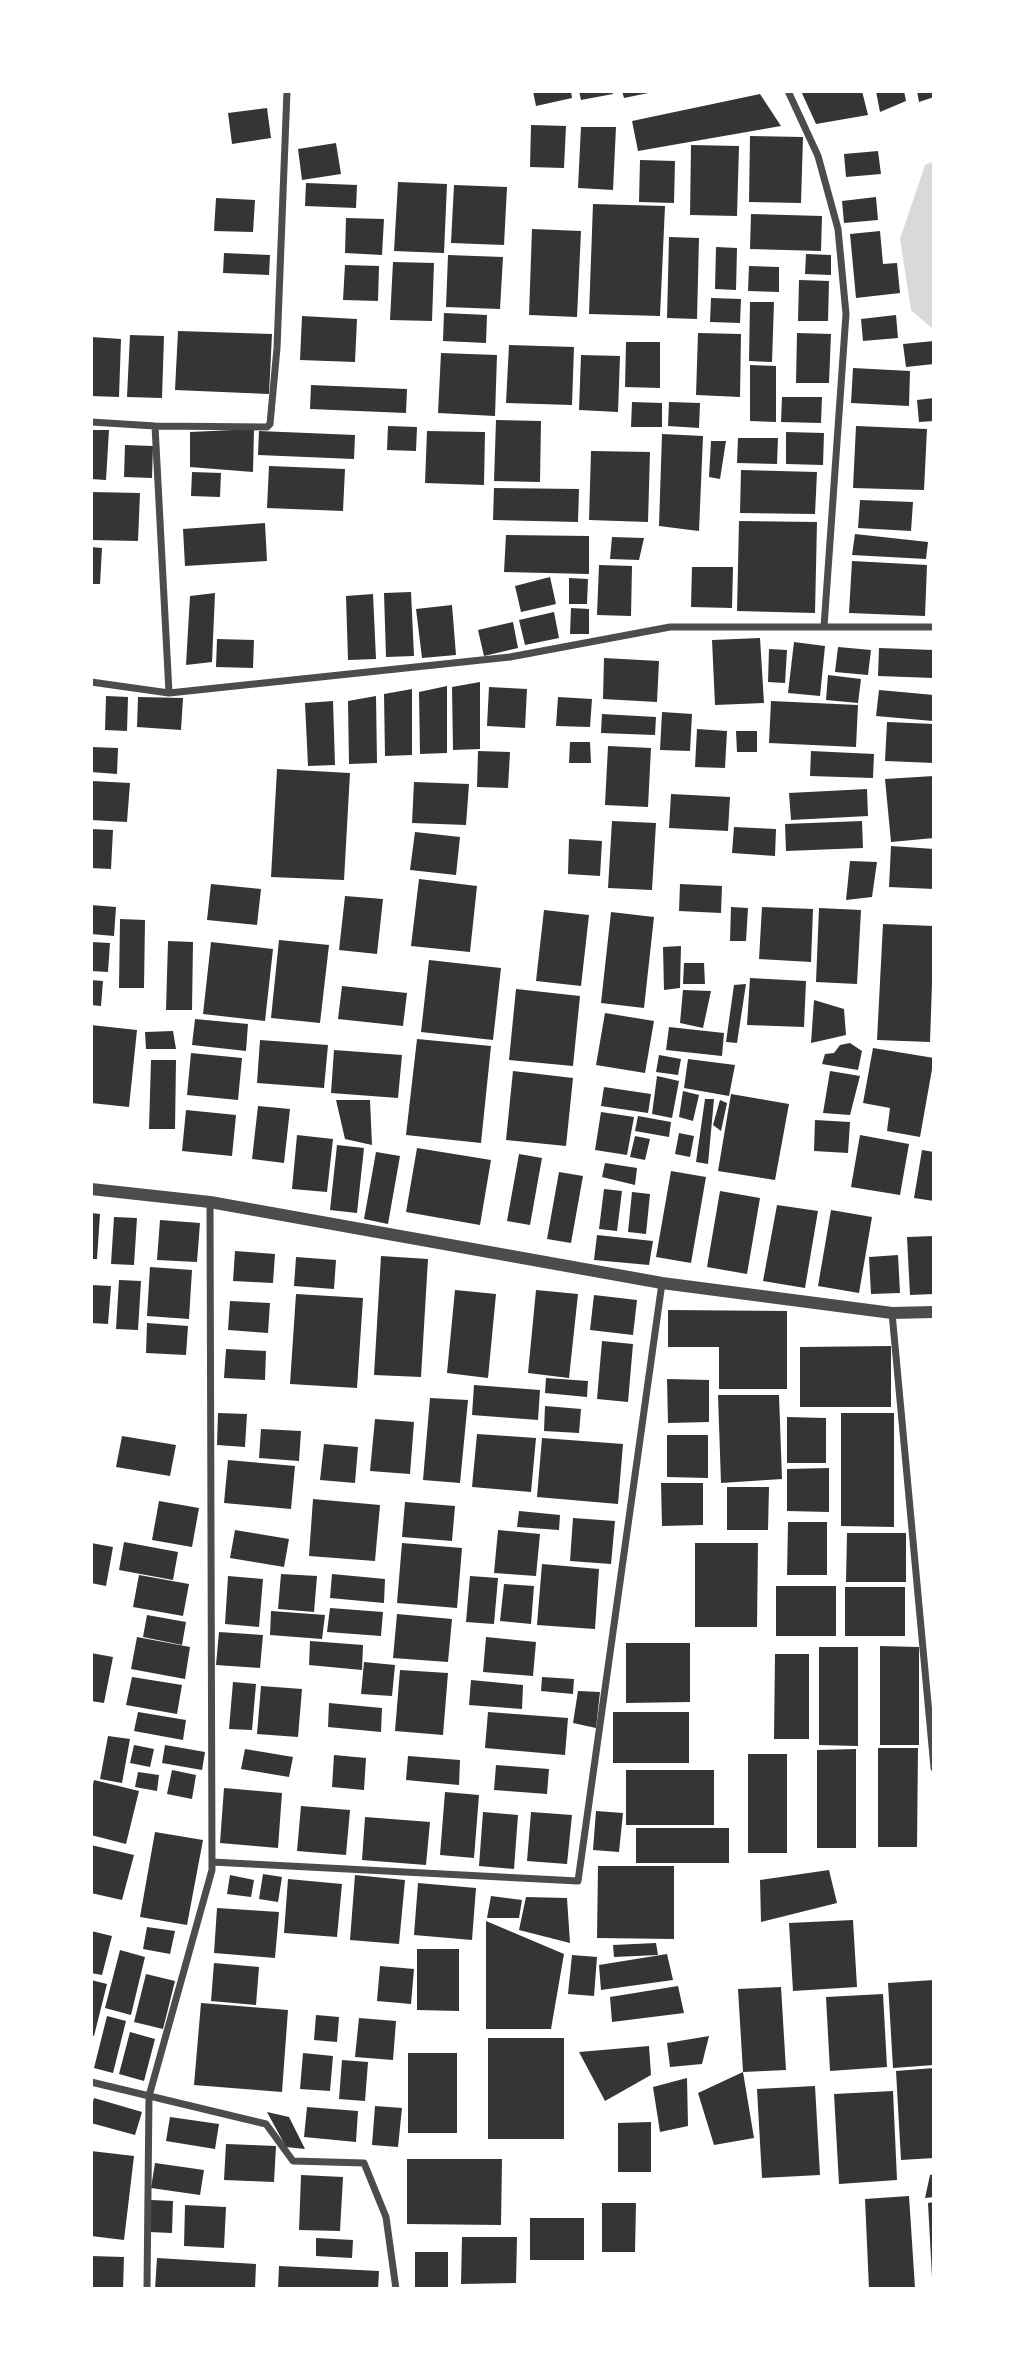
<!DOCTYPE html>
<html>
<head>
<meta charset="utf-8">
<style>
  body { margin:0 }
  #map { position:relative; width:1025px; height:2380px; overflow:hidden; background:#fff; font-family:"Source Sans 3",sans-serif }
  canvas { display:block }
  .frame { position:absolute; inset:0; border:93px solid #fff; pointer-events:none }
</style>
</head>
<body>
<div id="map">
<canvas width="1025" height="2380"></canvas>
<div class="frame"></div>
</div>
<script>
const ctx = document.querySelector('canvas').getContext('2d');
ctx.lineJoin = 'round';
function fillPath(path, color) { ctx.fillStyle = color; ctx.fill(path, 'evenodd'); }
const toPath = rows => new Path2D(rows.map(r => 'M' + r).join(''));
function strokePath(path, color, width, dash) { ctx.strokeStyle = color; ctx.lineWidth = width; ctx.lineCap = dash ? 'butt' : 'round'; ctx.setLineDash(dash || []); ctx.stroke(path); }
fillPath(toPath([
  [934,161,934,330,911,310,900,239,925,165]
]), '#d9d9d9');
fillPath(toPath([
  [533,91,571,91,572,98,536,106],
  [579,91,612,91,613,94,581,100],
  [622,91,653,91,653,92,624,98],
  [801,91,862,91,868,115,816,124],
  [876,91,904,91,906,101,880,112],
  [917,91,934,91,934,97,919,102],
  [760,94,781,126,638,151,632,121],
  [267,108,271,138,232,144,228,113],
  [531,125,566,126,564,168,530,167],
  [581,127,616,127,613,190,578,188],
  [750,136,803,137,801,203,749,202],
  [336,143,341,174,302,180,298,149],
  [691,145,739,146,737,216,690,215],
  [878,151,881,174,846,177,844,154],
  [640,160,675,161,674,203,639,202],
  [398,182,447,184,444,253,394,251],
  [306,183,357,185,356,208,305,206],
  [454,185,507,187,504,245,451,243],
  [876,197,878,220,844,223,842,201],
  [216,198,255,200,253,232,214,231],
  [593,204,665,206,660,316,589,314],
  [751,214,822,216,821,251,750,249],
  [346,218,384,219,382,255,345,253],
  [532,229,581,231,577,317,529,315],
  [880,231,883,264,897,263,900,293,856,298,850,234],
  [669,237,699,238,697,319,667,318],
  [716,247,737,248,736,290,715,289],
  [224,253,270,255,269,275,223,273],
  [806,254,831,255,831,275,805,274],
  [448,255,503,257,500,309,446,307],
  [393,262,434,263,432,321,390,320],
  [345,265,379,266,378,301,343,300],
  [749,266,779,267,779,292,748,291],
  [799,280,829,281,828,321,798,321],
  [711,298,741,299,740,323,710,322],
  [750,302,774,302,772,362,749,361],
  [444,313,487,315,486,343,443,341],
  [896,315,898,338,863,341,861,319],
  [302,316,357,319,355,362,300,360],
  [178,331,272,334,269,394,175,390],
  [698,333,741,334,740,397,696,395],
  [797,333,831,334,829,383,796,383],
  [130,335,164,336,162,398,127,397],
  [91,337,121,339,119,397,91,396],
  [934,341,934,364,906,367,903,344],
  [626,342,660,342,660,388,625,387],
  [509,345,574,347,572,405,506,403],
  [441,353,497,355,495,416,438,413],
  [581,355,620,356,618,412,579,410],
  [750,365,776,366,776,422,750,421],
  [853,368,910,371,909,406,851,403],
  [311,385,407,389,406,413,310,409],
  [782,397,822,397,821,423,781,422],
  [934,398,934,421,919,422,917,400],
  [632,402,662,403,662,427,631,427],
  [669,402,700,403,699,428,668,426],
  [496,420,541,421,540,482,494,481],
  [388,426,417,427,416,451,387,450],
  [856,426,927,429,924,490,853,488],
  [254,429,253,472,190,467,190,432],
  [91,430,109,430,106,480,91,479],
  [259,431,355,435,354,459,258,455],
  [427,431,485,432,484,485,425,483],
  [786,432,824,433,823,465,786,464],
  [662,434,703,436,699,531,659,526],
  [738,438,778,438,777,464,737,463],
  [711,441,726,441,720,479,709,477],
  [125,445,153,446,152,478,124,477],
  [591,451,650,452,648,522,589,520],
  [269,466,345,469,343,511,267,508],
  [741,470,817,472,815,514,740,513],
  [192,472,221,473,220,497,191,496],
  [494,488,579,489,578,522,493,520],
  [91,492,140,493,138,541,91,540],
  [860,500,913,502,911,531,858,528],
  [739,521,817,522,815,613,737,611],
  [265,523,267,561,185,566,183,529],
  [855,534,928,542,926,559,852,555],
  [506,535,589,536,589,574,504,572],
  [612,537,644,538,639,560,610,559],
  [91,547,102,548,100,584,91,584],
  [852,561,927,565,925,616,849,613],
  [599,565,632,566,631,616,597,615],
  [692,567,733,567,732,608,691,607],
  [550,577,556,604,521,612,515,586],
  [569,578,588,579,587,604,569,604],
  [411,592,414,656,386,657,384,593],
  [215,593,212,662,186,665,190,596],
  [373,594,376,659,348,660,346,596],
  [452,605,456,655,422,658,416,609],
  [571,608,589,609,589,634,570,634],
  [554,612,559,638,525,645,519,620],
  [513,622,518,648,484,656,478,630],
  [760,638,764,703,715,705,712,640],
  [217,639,254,640,253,668,216,667],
  [794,642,825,646,820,696,788,693],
  [838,647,871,650,868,675,835,672],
  [879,648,934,650,934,678,878,676],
  [769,649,787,650,785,683,768,682],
  [604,658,659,661,657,702,603,699],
  [828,675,861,679,858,703,826,700],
  [480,682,480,749,453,750,452,687],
  [447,686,447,753,420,754,419,692],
  [489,687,527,689,525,728,487,726],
  [412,689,412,755,385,756,384,694],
  [879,690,934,695,933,721,876,716],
  [106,696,128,697,127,731,105,730],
  [376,696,377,763,349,764,348,701],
  [138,697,183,698,181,730,137,727],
  [558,697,592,699,590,727,556,726],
  [333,701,335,765,308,766,305,703],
  [771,701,858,705,856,747,769,743],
  [662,712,692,714,690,751,660,750],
  [602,714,656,717,655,735,601,733],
  [887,722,934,724,934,763,885,761],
  [697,729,727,731,725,768,695,767],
  [736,731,757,731,757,752,737,752],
  [570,742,590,742,591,763,569,763],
  [608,746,651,748,648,807,605,805],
  [91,747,118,748,117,774,91,772],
  [478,751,510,752,508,788,477,787],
  [811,751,874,754,873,778,810,776],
  [277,769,350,773,344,880,271,877],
  [934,776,934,838,891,842,885,779],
  [92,781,130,783,127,822,91,820],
  [414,782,469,784,466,825,412,823],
  [867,789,868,816,791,820,789,793],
  [671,794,730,797,728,831,669,828],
  [612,821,656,823,652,890,608,888],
  [862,821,863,848,786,851,785,824],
  [734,827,776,829,775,856,732,853],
  [91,829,113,830,111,869,91,868],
  [415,832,460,837,456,875,410,870],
  [569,839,602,841,600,876,568,874],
  [891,846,934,849,934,889,889,887],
  [850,861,877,862,872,897,846,900],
  [419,879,477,886,470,952,411,946],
  [211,884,261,889,257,925,207,920],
  [680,884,722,886,721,913,679,911],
  [345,896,383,899,377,954,339,950],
  [91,905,116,907,114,936,91,934],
  [731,907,748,908,746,941,730,941],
  [762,907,813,909,811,962,759,959],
  [819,908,861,910,857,984,816,982],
  [544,910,589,915,581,986,536,981],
  [611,912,654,917,644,1008,601,1003],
  [120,919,145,920,144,988,119,988],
  [883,924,934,926,930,1042,877,1040],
  [279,940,329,945,320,1023,271,1018],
  [168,941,193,942,192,1010,166,1010],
  [91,942,110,943,108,972,91,971],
  [211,942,273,949,265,1021,203,1014],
  [681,946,680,988,664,990,663,947],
  [429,960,501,968,493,1040,421,1032],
  [684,963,704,963,705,984,683,984],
  [750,978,806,981,804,1027,747,1025],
  [91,980,103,981,101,1006,91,1005],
  [746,984,737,1043,726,1042,734,985],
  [342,986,407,993,403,1026,338,1019],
  [516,989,580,996,573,1066,509,1060],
  [683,990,711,991,703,1028,680,1023],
  [814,1000,844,1009,846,1035,811,1043],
  [605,1013,654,1021,645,1073,596,1065],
  [195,1019,248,1024,246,1051,192,1045],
  [91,1025,137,1030,129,1107,91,1103],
  [669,1027,724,1033,722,1056,666,1050],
  [173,1031,176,1049,146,1049,145,1032],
  [417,1039,491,1046,481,1143,406,1135],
  [260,1040,328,1045,324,1088,257,1083],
  [850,1043,862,1051,858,1070,822,1064,825,1054,834,1053,840,1045],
  [873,1048,934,1058,920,1137,887,1131,890,1108,863,1103],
  [334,1050,402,1055,398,1098,331,1093],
  [191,1053,242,1058,238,1100,187,1095],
  [659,1055,681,1059,678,1075,656,1072],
  [688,1059,735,1065,729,1096,684,1088],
  [151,1060,176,1060,175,1129,149,1129],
  [513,1071,573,1078,566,1146,506,1140],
  [830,1071,860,1076,850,1115,823,1113],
  [657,1076,679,1081,672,1118,652,1114],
  [604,1087,651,1094,648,1113,601,1106],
  [683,1091,699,1095,693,1121,679,1117],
  [731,1094,789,1104,775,1180,718,1171],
  [705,1099,714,1099,708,1164,696,1162],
  [336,1100,370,1100,372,1145,345,1139],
  [720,1100,727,1103,721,1131,713,1125],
  [258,1106,290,1109,284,1163,252,1159],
  [186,1110,236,1115,232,1156,182,1151],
  [601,1112,634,1117,627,1155,595,1150],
  [638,1116,671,1122,669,1137,635,1131],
  [815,1120,850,1122,848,1153,814,1151],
  [679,1133,694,1136,690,1157,675,1154],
  [297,1135,333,1139,327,1192,292,1189],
  [860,1135,909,1144,900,1195,851,1187],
  [635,1136,650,1139,645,1160,630,1157],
  [337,1145,364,1148,357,1213,330,1210],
  [417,1148,491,1160,480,1225,406,1212],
  [922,1150,934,1152,934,1201,914,1198],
  [376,1152,400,1156,388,1224,364,1219],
  [519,1154,542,1158,530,1225,507,1221],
  [605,1163,637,1168,635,1185,602,1177],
  [671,1171,706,1177,691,1263,656,1257],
  [559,1172,583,1176,571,1243,547,1239],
  [604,1189,622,1191,617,1231,599,1229],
  [720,1191,760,1198,747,1274,707,1267],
  [632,1192,650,1194,646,1234,628,1232],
  [777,1205,818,1211,805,1288,763,1281],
  [831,1210,872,1217,859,1293,818,1286],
  [91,1213,100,1214,97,1259,91,1259],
  [114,1217,137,1218,134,1265,111,1264],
  [160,1220,200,1223,197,1262,157,1260],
  [597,1235,653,1241,649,1265,594,1260],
  [934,1236,934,1294,910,1295,907,1237],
  [235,1251,275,1254,273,1283,233,1281],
  [898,1255,900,1293,871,1294,869,1257],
  [381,1256,428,1259,421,1377,374,1375],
  [296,1257,336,1260,334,1289,294,1286],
  [150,1267,192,1270,189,1319,147,1316],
  [119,1280,141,1281,138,1330,116,1329],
  [91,1285,111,1286,108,1324,91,1323],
  [455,1290,496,1294,488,1378,447,1373],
  [536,1290,578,1294,569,1378,528,1373],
  [296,1294,363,1298,357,1388,290,1384],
  [594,1295,637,1300,633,1335,590,1330],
  [230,1301,270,1303,268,1333,228,1330],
  [668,1310,787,1311,787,1389,719,1389,719,1347,668,1347],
  [147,1323,188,1326,186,1355,146,1353],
  [602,1341,633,1344,628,1402,597,1399],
  [891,1346,891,1407,800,1407,800,1347],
  [226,1349,266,1351,265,1380,224,1378],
  [546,1378,588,1381,587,1397,545,1393],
  [667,1379,709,1380,709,1422,668,1423],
  [474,1385,540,1390,538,1420,472,1415],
  [718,1395,779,1395,782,1479,721,1483],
  [430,1398,468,1400,460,1483,423,1480],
  [545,1406,581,1409,579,1433,544,1431],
  [218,1413,247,1414,245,1447,217,1445],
  [841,1413,894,1413,894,1527,841,1526],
  [787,1417,826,1418,826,1463,787,1463],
  [375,1419,414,1422,410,1474,370,1471],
  [261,1429,301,1431,299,1461,259,1458],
  [477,1434,536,1438,531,1492,472,1487],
  [667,1435,708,1435,708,1478,667,1477],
  [122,1436,176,1445,170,1476,116,1467],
  [542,1438,623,1444,618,1504,537,1497],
  [324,1444,358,1447,355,1483,320,1480],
  [228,1460,295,1466,291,1509,224,1503],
  [829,1468,829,1512,787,1511,787,1469],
  [661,1483,703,1483,703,1525,662,1526],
  [727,1487,769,1487,768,1530,727,1530],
  [313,1499,380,1505,375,1561,309,1556],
  [159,1501,199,1508,192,1547,152,1540],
  [405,1502,455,1506,452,1541,402,1537],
  [519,1511,560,1515,559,1530,517,1527],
  [573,1518,615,1521,611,1564,570,1561],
  [788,1522,827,1522,827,1575,787,1575],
  [235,1530,289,1539,284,1567,230,1558],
  [498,1530,540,1534,536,1576,494,1573],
  [847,1533,906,1533,906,1582,846,1582],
  [124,1542,178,1552,173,1580,119,1570],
  [91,1543,113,1547,106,1586,91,1583],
  [402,1543,462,1548,457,1608,397,1603],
  [695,1543,758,1543,757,1627,695,1627],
  [542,1564,599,1569,595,1629,537,1625],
  [281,1574,317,1576,314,1612,278,1609],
  [332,1574,385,1579,384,1603,330,1598],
  [139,1575,189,1584,183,1616,133,1607],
  [228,1576,263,1579,259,1627,225,1624],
  [470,1576,498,1578,494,1624,466,1622],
  [504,1584,534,1586,531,1624,500,1621],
  [776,1586,836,1586,836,1636,776,1636],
  [845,1587,905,1587,905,1636,845,1636],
  [330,1608,383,1612,381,1636,327,1632],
  [271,1611,325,1615,322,1639,270,1635],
  [397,1614,452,1619,448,1662,393,1658],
  [147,1615,186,1622,182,1645,143,1637],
  [219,1632,263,1635,260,1668,216,1665],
  [137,1637,190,1647,185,1679,131,1669],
  [486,1637,536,1642,533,1676,483,1672],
  [310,1641,363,1645,362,1670,309,1665],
  [626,1643,690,1643,690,1702,626,1703],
  [880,1646,919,1647,919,1745,880,1745],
  [819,1647,858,1647,858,1746,819,1745],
  [91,1653,113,1657,104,1703,91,1701],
  [775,1654,809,1654,809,1739,774,1739],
  [364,1662,395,1665,392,1696,361,1694],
  [400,1670,448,1673,443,1735,395,1731],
  [132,1677,182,1685,177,1714,126,1705],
  [542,1677,574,1679,573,1694,541,1691],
  [471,1680,523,1685,522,1709,469,1705],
  [233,1682,256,1684,252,1730,229,1729],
  [261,1686,302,1689,298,1737,257,1734],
  [578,1691,600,1692,596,1728,573,1723],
  [329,1703,382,1708,381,1732,328,1727],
  [138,1712,186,1720,183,1740,134,1731],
  [488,1712,568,1718,565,1755,485,1748],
  [613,1712,689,1712,689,1763,613,1763],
  [108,1736,130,1739,122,1783,100,1779],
  [134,1745,154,1749,150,1767,130,1763],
  [165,1745,205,1752,202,1770,162,1763],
  [878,1748,918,1748,917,1847,878,1847],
  [245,1749,293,1757,289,1777,241,1769],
  [856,1749,856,1848,817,1848,817,1750],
  [748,1754,787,1754,787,1853,748,1853],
  [334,1755,366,1758,364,1790,332,1787],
  [408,1756,460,1760,459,1785,406,1780],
  [496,1765,549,1769,547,1794,494,1790],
  [172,1770,196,1775,192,1799,167,1794],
  [626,1770,714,1770,714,1825,626,1825],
  [138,1772,159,1775,157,1791,135,1787],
  [94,1780,139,1791,126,1844,91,1835,91,1793],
  [224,1788,282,1793,278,1848,220,1843],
  [445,1792,479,1795,474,1858,440,1855],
  [301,1806,350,1810,346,1855,297,1851],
  [596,1811,623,1813,619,1852,593,1850],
  [483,1812,518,1815,514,1869,479,1866],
  [531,1812,572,1815,567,1864,527,1861],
  [365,1817,430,1822,426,1865,362,1860],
  [636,1828,729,1828,729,1863,636,1863],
  [155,1832,203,1840,187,1925,140,1917],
  [91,1845,134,1855,122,1900,91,1893],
  [598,1866,674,1866,674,1939,597,1938],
  [829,1870,837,1903,761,1922,760,1880],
  [263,1874,282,1877,278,1902,259,1899],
  [230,1875,254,1880,251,1897,227,1894],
  [355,1875,405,1880,399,1944,350,1940],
  [288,1879,342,1884,337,1937,284,1933],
  [418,1883,476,1888,472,1940,414,1935],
  [491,1896,522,1900,519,1918,487,1918],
  [526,1897,567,1898,570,1943,519,1930],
  [217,1908,279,1912,275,1958,214,1953],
  [853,1920,857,1987,793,1991,789,1923],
  [486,1921,564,1954,551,2029,486,2029],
  [147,1927,175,1931,170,1954,143,1949],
  [91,1931,112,1936,102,1975,91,1973],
  [656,1943,658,1955,614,1957,613,1945],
  [417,1949,459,1949,459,2011,417,2010],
  [120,1950,145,1957,131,2015,105,2008],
  [667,1954,673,1980,601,1990,599,1965],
  [572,1955,597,1957,594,1996,568,1994],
  [214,1963,259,1967,256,2005,211,2001],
  [380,1966,414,1969,411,2004,377,2001],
  [146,1974,175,1981,163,2029,134,2022],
  [91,1980,107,1984,94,2036,91,2035],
  [934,1980,934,2065,893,2068,888,1983],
  [678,1986,684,2013,612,2022,610,1997],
  [781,1987,786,2070,743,2072,738,1989],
  [883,1994,887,2067,830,2071,826,1997],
  [201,2003,288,2010,282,2092,194,2085],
  [316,2015,339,2017,337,2042,314,2040],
  [107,2016,126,2021,113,2073,94,2068],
  [359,2018,396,2021,393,2060,355,2057],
  [130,2032,155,2039,144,2081,119,2074],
  [709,2036,702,2064,670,2067,667,2043],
  [488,2038,564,2038,564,2139,488,2139],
  [649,2046,651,2075,605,2101,579,2052],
  [303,2053,333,2056,330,2091,300,2089],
  [408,2053,457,2053,457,2133,408,2133],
  [342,2060,368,2062,365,2101,339,2099],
  [934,2068,934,2158,901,2160,896,2071],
  [743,2072,754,2138,714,2145,698,2093],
  [687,2078,688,2126,660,2132,653,2087],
  [815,2086,820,2175,762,2178,757,2089],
  [893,2091,897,2180,839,2184,834,2094],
  [94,2098,142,2112,135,2135,91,2123,91,2109],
  [375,2106,402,2108,398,2147,372,2145],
  [307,2107,358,2111,356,2142,304,2137],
  [267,2112,289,2117,305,2149,286,2147],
  [170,2117,219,2124,215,2149,166,2141],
  [651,2122,651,2172,618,2172,618,2123],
  [226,2144,276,2146,274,2182,224,2180],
  [91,2151,134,2156,124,2240,91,2236],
  [407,2159,502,2159,501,2225,407,2224],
  [155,2163,204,2170,200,2195,151,2188],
  [934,2174,934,2197,925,2198,930,2175],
  [301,2175,343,2177,340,2231,299,2230],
  [909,2196,915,2288,869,2289,865,2199],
  [151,2200,173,2201,172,2233,149,2232],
  [934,2202,934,2277,932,2277,928,2203],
  [602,2203,636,2203,635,2252,602,2252],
  [185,2205,226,2207,224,2248,184,2246],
  [530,2218,584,2218,584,2260,530,2260],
  [462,2237,517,2237,516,2283,461,2284],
  [316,2238,353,2240,352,2258,316,2256],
  [415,2252,448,2252,448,2289,415,2289],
  [91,2256,124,2257,123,2289,91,2289],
  [157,2258,256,2264,255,2289,155,2289],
  [279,2266,379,2271,378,2289,278,2289]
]), '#353535');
strokePath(toPath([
  [788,91,818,156,838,229,846,314,824,627,934,627],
  [91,422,155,426,267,427,270,424,277,348,287,91],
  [155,426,169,693],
  [91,682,169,693,510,657,670,627,824,627],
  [892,1313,934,1768],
  [212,1862,578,1881,662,1283],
  [91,2082,266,2124,293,2161,364,2163,386,2217,396,2289],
  [147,2289,149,2096,212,1870,210,1202]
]), '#4c4c4c', 7);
strokePath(toPath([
  [91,1189,210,1202,662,1283,892,1313,934,1312]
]), '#4c4c4c', 12);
</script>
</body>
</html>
